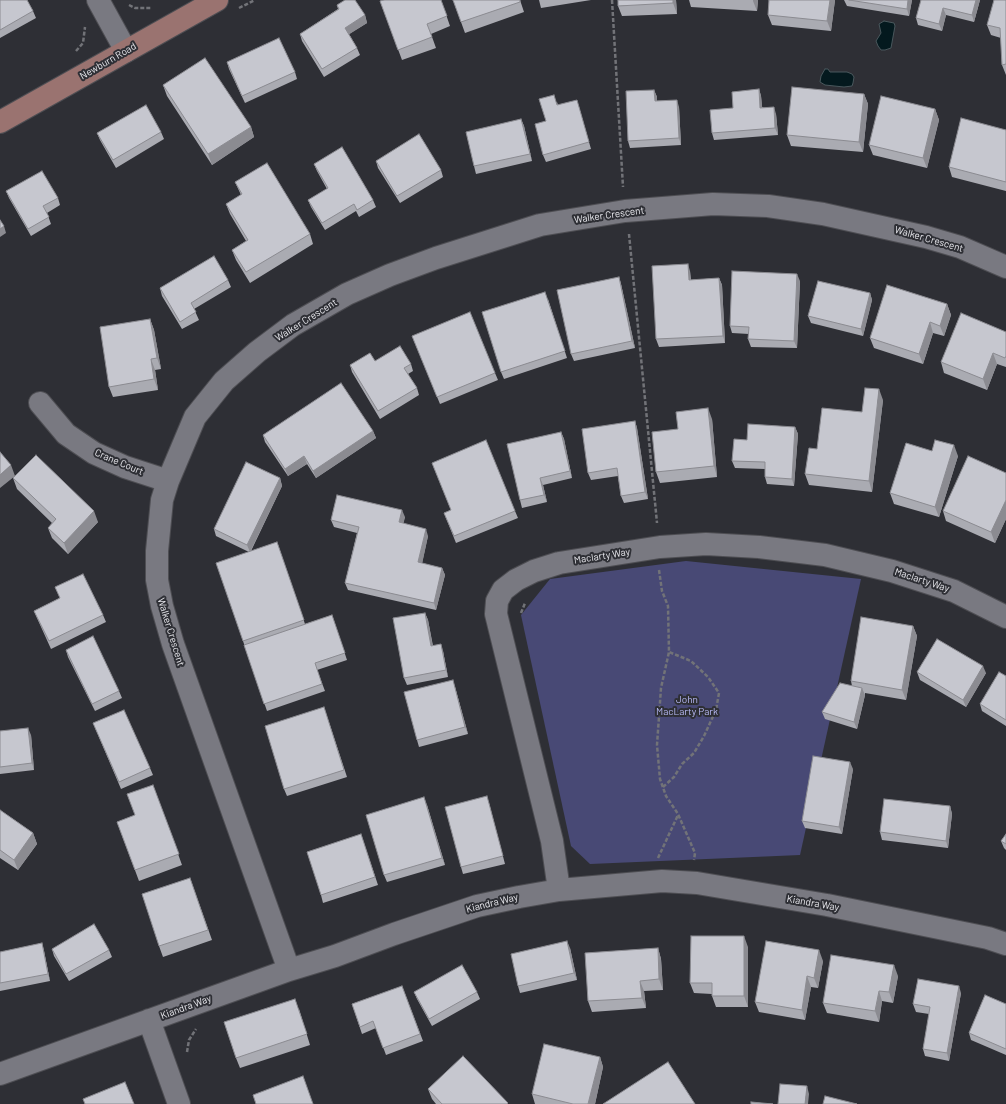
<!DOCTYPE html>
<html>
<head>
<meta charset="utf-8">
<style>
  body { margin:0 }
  canvas { display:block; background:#2e2f35 }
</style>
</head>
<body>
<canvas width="1006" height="1104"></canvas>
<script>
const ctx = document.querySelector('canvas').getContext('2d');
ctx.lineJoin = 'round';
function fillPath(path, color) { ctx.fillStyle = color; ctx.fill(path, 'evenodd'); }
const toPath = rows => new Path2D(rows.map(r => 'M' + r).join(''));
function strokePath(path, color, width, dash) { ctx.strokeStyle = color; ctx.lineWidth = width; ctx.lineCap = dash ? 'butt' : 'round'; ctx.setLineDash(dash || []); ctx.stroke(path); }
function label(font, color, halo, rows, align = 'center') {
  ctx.font = font + ' Barlow,sans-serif'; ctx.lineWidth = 4; ctx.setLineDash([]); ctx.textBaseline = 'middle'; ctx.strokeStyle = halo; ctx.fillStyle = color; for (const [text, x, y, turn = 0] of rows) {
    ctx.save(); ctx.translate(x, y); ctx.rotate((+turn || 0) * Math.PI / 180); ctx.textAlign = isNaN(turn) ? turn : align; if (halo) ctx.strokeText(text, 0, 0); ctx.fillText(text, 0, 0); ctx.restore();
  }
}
fillPath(toPath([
  [686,561,861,579,800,855,590,864,571,846,521,615,550,579]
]), '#484975');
const water = toPath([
  [884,21,894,23,895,26,891,48,885,50,881,50,878,46,876,41,881,33,879,24,884,21],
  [825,69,828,69,830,72,847,72,852,74,854,77,853,83,852,86,844,87,825,85,820,82,821,76,825,69]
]);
fillPath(water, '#04191e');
strokePath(water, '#49575c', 1);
const street = toPath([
  [98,0,126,51],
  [40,403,66,434,94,453,125,467,168,481],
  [559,890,552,841,496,614,497,601,503,590,516,580,534,571,559,563,660,547,706,544,759,547,825,555,892,571,954,591,1006,617],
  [289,970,173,644,162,606,157,580,157,551,162,500,168,481,195,417,224,381,257,352,293,325,347,294,390,275,436,258,540,225,625,211,713,204,768,206,823,214,926,237,960,247,1006,267],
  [149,1020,179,1104],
  [0,1074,289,970,335,956,394,934,477,906,519,897,559,890,662,881,697,883,827,905,988,938,1006,944]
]);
const secondary = toPath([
  [0,122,217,0]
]);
strokePath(street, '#4e4e53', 24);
strokePath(secondary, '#4e4e53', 24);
strokePath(toPath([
  [612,0,623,187],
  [129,5,135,8,151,8],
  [239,8,255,0],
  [76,51,83,43,85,27],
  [629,234,657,523],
  [659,570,662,591,668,606,669,652,661,688,657,745,660,779,666,796,678,814,695,853,694,860],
  [521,613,525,603],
  [663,787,674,777,682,764,694,753,704,736,716,710,719,693,708,677,691,661,669,652],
  [658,858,678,815],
  [187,1052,189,1040,196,1029]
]), '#727378', 2.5, [4, 2]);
strokePath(street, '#797981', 22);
strokePath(secondary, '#9a7370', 22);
fillPath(toPath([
  [0,0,28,0,27,0,33,11,36,18,0,38],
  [441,0,450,26,431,34,436,48,402,60,380,1],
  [453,0,520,0,524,12,465,33],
  [539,0,591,0,541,8],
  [676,0,677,14,622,16,618,6],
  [689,0,758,0,757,11,691,7],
  [835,0,831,31,772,25,768,15],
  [844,0,912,0,909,16,847,6],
  [921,0,980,0,974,22,946,15,942,31,918,25,916,18],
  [1006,0,1006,75,1002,65,1001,38,991,35,987,25],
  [337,5,365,15,367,23,349,34,357,48,360,55,324,77,302,41,300,34,338,9],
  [227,62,295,72,297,79,245,103,229,69],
  [163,85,251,127,254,137,212,165,167,96],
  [759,89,761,96,762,107,776,114,778,135,714,140,712,133,733,108],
  [654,90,657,97,657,101,679,107,681,145,630,148,628,141],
  [864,94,868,104,863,152,791,146,787,135],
  [557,102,558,105,579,107,591,149,546,162,543,155,546,121],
  [935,109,939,120,927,168,873,155,869,145],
  [521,119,524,126,532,161,476,174,474,166],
  [1006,130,1006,191,952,177,949,167],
  [161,132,164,139,116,168,100,140,97,133],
  [376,161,441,170,443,177,400,203,378,168],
  [314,164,373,200,376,207,359,217,356,211,325,230,311,207,308,200,327,189,317,171],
  [235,182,310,234,313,244,250,283,236,260,232,250,246,241,230,214,226,204,241,195],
  [6,191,58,198,60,205,47,213,51,224,31,236,9,198],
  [690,271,691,280,719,278,722,285,725,343,659,347,656,339],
  [619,277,621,284,635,348,574,361,571,354],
  [228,280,231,287,194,309,199,320,182,329,162,296,160,288],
  [800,281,797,348,751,347,748,339,749,334,732,333,730,326],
  [870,293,872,300,863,336,811,323,808,316],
  [548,299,567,358,504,379,501,372],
  [947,304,951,315,944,336,933,333,923,364,874,348,870,338],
  [150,319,154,330,161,369,155,370,158,390,113,397,109,387],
  [1006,332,1006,367,997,364,987,390,944,373,941,362],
  [412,336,495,373,498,380,440,404],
  [375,361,411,364,413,371,408,374,417,388,419,395,380,419,352,372,350,365],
  [883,400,872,492,809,485,805,474,862,412],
  [712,419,717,477,660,483,656,472,678,429],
  [635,421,637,428,648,499,624,503,621,496,618,476,591,480,588,473],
  [795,427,798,434,794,486,767,484,765,477,765,469,735,468,732,461,747,440],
  [373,431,376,438,316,478,307,464,288,476,265,442,263,435],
  [561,432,564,439,572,478,543,485,547,502,522,508,520,500],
  [932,451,958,456,939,517,894,504,890,493],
  [432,463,515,511,518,518,456,543,444,513,451,510],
  [1006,473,1006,519,995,543,946,521,943,511],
  [13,478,98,522,68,554,52,538,48,528,52,523,17,489],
  [280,478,282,486,251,551,277,542,305,624,332,615,347,660,317,670,325,691,267,711,243,641,249,552,216,536,214,529],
  [405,517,403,523,428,536,422,563,442,568,445,575,436,610,348,590,345,583,357,533,334,527,331,520],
  [55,587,103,615,106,622,51,649,37,618,34,611,60,598],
  [425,613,428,620,433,646,443,651,448,677,407,685,404,678],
  [913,626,917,636,906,700,865,693,865,695,857,729,825,719,822,712,852,686,851,681],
  [66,650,119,691,122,698,95,711,68,657],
  [917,672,986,673,966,707,920,680],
  [1006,676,1006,726,982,711,980,704],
  [455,687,468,734,419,747,417,740],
  [324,707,347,777,287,796,284,789],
  [93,723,150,768,153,775,121,789],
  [0,731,31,735,34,770,0,774],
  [853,769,842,834,805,828,802,821],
  [153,785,182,865,139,881,117,822,135,815],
  [489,803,505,864,463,874,461,867],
  [427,805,445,865,387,882,384,875],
  [950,806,952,814,948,848,882,840,880,832],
  [0,810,33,833,37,844,18,870,0,858],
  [361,834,378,885,323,903,321,895],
  [1006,834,1006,850,1004,848,1001,841],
  [190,878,212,940,163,957,159,946],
  [42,943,44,951,50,981,0,991,0,952],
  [748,947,748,1007,716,1007,712,996,712,994,694,993,690,983],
  [570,948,577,980,520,993,518,986],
  [658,948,661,959,663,990,644,991,646,1008,592,1012,588,1001],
  [52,949,109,950,112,957,69,981,54,956],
  [823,961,818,988,811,987,805,1020,759,1012,755,1002],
  [898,976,893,1003,882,1001,879,1022,827,1013,823,1003],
  [402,986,423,1041,386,1055,376,1028,362,1034,352,1004],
  [414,992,477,992,480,999,432,1026,417,999],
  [961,993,949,1061,925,1056,923,1049,929,1014,916,1012,913,1004],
  [1006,1004,1006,1055,971,1040,969,1033],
  [299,1009,310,1045,240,1068,236,1058],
  [600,1057,603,1067,595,1104,535,1104,532,1094],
  [428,1089,508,1103,508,1104,436,1104,432,1099]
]), '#aaabb2');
fillPath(toPath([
  [673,0,676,0,677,14,673,3],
  [753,0,758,0,757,11,753,1],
  [830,0,835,0,831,31,827,21],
  [908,0,912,0,909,16,907,9],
  [976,0,980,0,974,22,972,15],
  [943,8,946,15,942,31,939,24],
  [365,15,367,23,348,35,345,28],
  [759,89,761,96,763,115,760,108],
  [654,90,657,97,657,108,655,101],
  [864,94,868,104,863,152,859,142],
  [677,100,679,107,681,145,679,138],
  [774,107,776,114,778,135,775,128],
  [935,109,939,120,927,168,923,158],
  [521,119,524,126,532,161,530,154],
  [251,127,254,137,212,165,208,154],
  [4,226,6,233,0,237,0,229],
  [688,264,690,271,691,287,689,280],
  [797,274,800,281,797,348,794,341],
  [619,277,621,284,635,348,632,341],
  [719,278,722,285,725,343,723,336],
  [870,293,872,300,863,336,861,329],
  [947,304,951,315,944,336,940,326],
  [150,319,154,330,161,369,157,358],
  [930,322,933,333,923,364,919,354],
  [993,353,997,364,987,390,983,379],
  [151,359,155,370,158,390,154,379],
  [879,389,883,400,872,492,869,481],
  [708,408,712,419,717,477,714,466],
  [635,421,637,428,648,499,645,492],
  [795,427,798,434,794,486,792,479],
  [373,431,376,438,316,478,313,471],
  [561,432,564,439,572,478,570,471],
  [954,445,958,456,939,517,935,507],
  [304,456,307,464,288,476,285,469],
  [11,465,15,476,0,488,0,475],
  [280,478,282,486,250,552,247,545],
  [540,478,543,485,547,502,544,495],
  [1006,500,1006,519,995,543,991,532],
  [402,510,405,517,402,530,399,522],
  [94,511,98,522,68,554,64,543],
  [426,529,428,536,421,569,418,562],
  [442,568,445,575,436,610,434,603],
  [425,613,428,620,434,653,431,646],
  [913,626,917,636,906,700,902,690],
  [441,644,443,651,448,677,446,670],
  [983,666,986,673,966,707,963,700],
  [453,680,455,687,468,734,465,727],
  [862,688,865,695,857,729,854,722],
  [28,728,31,735,34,770,32,763],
  [850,762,853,769,842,834,839,827],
  [424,797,427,805,445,865,442,858],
  [950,806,952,814,948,848,946,841],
  [33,833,37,844,18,870,14,860],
  [744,936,748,947,748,1007,744,996],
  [567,941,570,948,577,980,574,973],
  [42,943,44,951,50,981,48,974],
  [658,948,661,959,663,990,659,979],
  [819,950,823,961,818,988,814,978],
  [894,965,898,976,893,1003,889,992],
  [807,976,811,987,805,1020,802,1010],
  [640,981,644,991,646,1008,642,998],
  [959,986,961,993,949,1061,947,1053],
  [879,991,882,1001,879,1022,875,1011],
  [600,1057,603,1067,595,1104,588,1104],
  [807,1086,809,1094,808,1104,805,1104]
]), '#8b8b91');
const building = toPath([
  [0,0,27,0,33,11,0,30,0,0],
  [345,0,355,0,365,15,345,28,357,48,322,69,300,34,339,9,337,5,345,0],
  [384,0,441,0,447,16,427,24,432,37,398,50,380,1,384,0],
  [453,0,520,0,520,2,461,22,453,0],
  [618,0,673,0,673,3,618,6,618,0],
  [769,0,830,0,827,21,768,15,769,0],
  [849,0,908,0,907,9,849,0],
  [921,0,976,0,972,15,943,8,939,24,916,18,921,0],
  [994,0,1006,0,1006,64,1002,65,1000,28,987,25,994,0],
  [279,38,295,72,242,96,227,62,279,38],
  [205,58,251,127,208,154,163,85,205,58],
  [792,87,864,94,859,142,787,135,792,87],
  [759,89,760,108,774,107,775,128,712,133,710,110,733,108,732,92,759,89],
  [654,90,655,101,677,100,679,138,628,141,626,91,654,90],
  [554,95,557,105,577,100,589,142,543,155,535,124,546,121,539,99,554,95],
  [881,96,935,109,923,158,869,145,881,96],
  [146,105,161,132,113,160,97,133,146,105],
  [961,118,1006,130,1006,182,949,167,961,118],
  [521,119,530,154,474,166,466,132,521,119],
  [419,134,441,170,397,196,376,161,419,134],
  [342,147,373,200,357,210,354,204,322,223,308,200,328,188,314,164,342,147],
  [267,163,310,234,246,272,232,250,248,240,226,204,242,194,235,182,267,163],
  [42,171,58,198,43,206,49,217,28,229,6,191,42,171],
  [0,220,4,226,0,229,0,220],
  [214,256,228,280,191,303,196,312,180,322,160,288,214,256],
  [688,264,689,280,719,278,723,336,656,339,652,266,688,264],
  [732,271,797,274,794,341,748,339,749,327,730,326,732,271],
  [619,277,632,341,571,354,557,290,619,277],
  [818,281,870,293,861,329,808,316,818,281],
  [887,285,947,304,940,326,930,322,919,354,870,338,887,285],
  [545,292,565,351,501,372,482,312,545,292],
  [470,312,495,373,437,397,412,336,470,312],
  [961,313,1006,332,1006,356,1005,358,993,353,983,379,941,362,961,313],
  [150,319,157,358,151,359,154,379,109,387,100,327,150,319],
  [400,346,411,364,404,368,417,388,378,411,350,365,370,353,375,361,400,346],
  [341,383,373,431,313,471,304,456,285,469,263,435,341,383],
  [865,388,879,389,869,481,805,474,809,448,817,449,822,408,862,412,865,388],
  [708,408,714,466,656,472,652,432,678,429,676,412,708,408],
  [635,421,645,492,621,496,617,468,588,473,582,429,635,421],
  [748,424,795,427,792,479,765,477,765,462,732,461,734,439,747,440,748,424],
  [561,432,570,471,540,478,544,495,520,500,507,444,561,432],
  [486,440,515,511,454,536,444,513,451,510,432,463,486,440],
  [935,440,954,445,935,507,890,493,906,443,932,451,935,440],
  [0,452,11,465,0,475,0,452],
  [36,455,94,511,64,543,48,528,56,519,13,478,36,455],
  [968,456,1006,473,1006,500,991,532,943,511,968,456],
  [246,462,280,478,247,545,214,529,246,462],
  [337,495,402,510,399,522,426,529,418,562,442,568,434,603,345,583,359,527,331,520,337,495],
  [277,542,304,620,243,641,216,563,277,542],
  [83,574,103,615,49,641,34,611,60,598,55,587,83,574],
  [425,613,431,646,441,644,446,670,404,678,393,618,425,613],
  [332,615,345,653,315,663,322,684,264,704,244,645,332,615],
  [861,617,913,626,902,690,851,681,861,617],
  [93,636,119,691,92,704,66,650,93,636],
  [937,639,983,666,963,700,917,672,937,639],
  [999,672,1006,676,1006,720,980,704,999,672],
  [453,680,465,727,417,740,404,692,453,680],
  [840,683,862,688,854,722,822,712,840,683],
  [324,707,344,770,284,789,265,726,324,707],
  [124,710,150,768,119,782,93,723,124,710],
  [28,728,32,763,0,767,0,731,28,728],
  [813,756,850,762,839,827,802,821,813,756],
  [153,785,179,854,135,870,117,822,135,815,127,794,153,785],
  [487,796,503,856,461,867,445,807,487,796],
  [424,797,442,858,384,875,366,815,424,797],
  [884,799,950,806,946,841,880,832,884,799],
  [0,810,33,833,14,860,0,850,0,810],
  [361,834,375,877,321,895,307,852,361,834],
  [1006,834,1006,844,1001,841,1006,834],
  [190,878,208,930,159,946,142,894,190,878],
  [94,924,109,950,66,974,52,949,94,924],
  [691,936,744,936,744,996,712,996,712,983,690,983,691,936],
  [567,941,574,973,518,986,511,954,567,941],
  [766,941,819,950,814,978,807,976,802,1010,755,1002,766,941],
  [42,943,48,974,0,983,0,952,42,943],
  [658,948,659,979,640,981,642,998,588,1001,585,953,658,948],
  [831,955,894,965,889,992,879,991,875,1011,823,1003,831,955],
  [462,965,477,992,429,1019,414,992,462,965],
  [918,979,959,986,947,1053,923,1049,930,1007,913,1004,918,979],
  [402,986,420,1034,383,1048,373,1021,360,1027,352,1004,402,986],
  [985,995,1006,1004,1006,1049,969,1033,985,995],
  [295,999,307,1034,236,1058,224,1022,295,999],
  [544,1044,600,1057,588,1104,573,1104,532,1094,544,1044],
  [463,1056,508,1103,507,1104,442,1104,428,1089,463,1056],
  [668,1062,695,1104,603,1104,668,1062],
  [303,1076,313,1104,256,1104,253,1095,303,1076],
  [125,1082,134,1104,85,1104,83,1099,125,1082],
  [780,1084,807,1086,805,1104,778,1104,780,1084],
  [825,1096,857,1104,823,1104,825,1096],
  [751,1102,773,1104,751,1104,751,1102]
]);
fillPath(building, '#c6c7cf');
strokePath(building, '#8b8b91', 1);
label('10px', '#e9e9ee', '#2e2f35', [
  ["Newburn Road",108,61,-30],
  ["Walker Crescent",609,215,-8],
  ["Walker Crescent",929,239,16],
  ["Walker Crescent",306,320,-32],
  ["Crane Court",119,462,23],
  ["Maclarty Way",602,556,-9],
  ["Maclarty Way",922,580,18],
  ["Walker Crescent",171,632,73],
  ["Kiandra Way",492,903,-14],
  ["Kiandra Way",813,903,10],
  ["Kiandra Way",186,1007,-20]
]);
label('10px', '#b8baf6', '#2e2f35', [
  ["John",687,700],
  ["MacLarty Park",687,712]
]);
</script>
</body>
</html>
